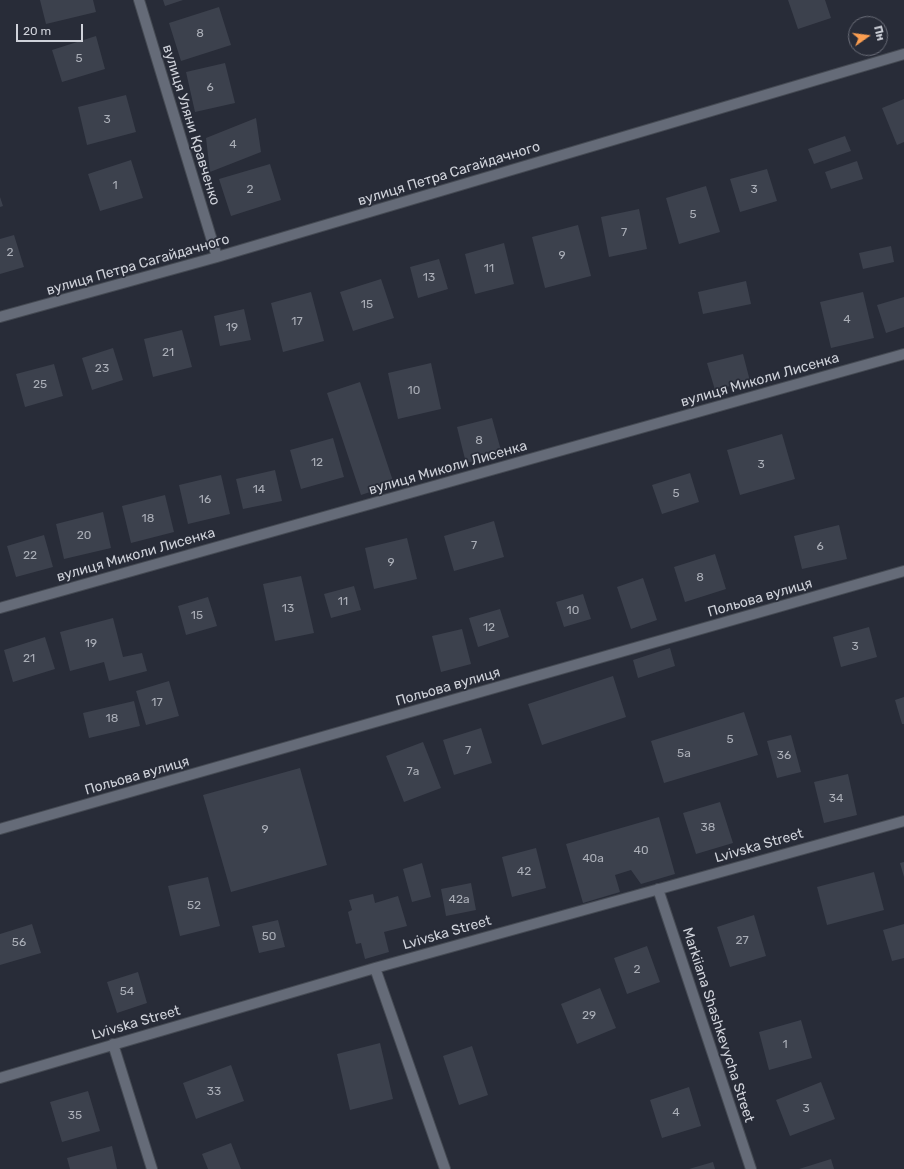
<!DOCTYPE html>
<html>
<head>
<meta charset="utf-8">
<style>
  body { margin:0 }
  #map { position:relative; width:904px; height:1169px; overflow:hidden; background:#282c38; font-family:Rubik,sans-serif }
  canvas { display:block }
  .north { position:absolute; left:848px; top:16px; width:40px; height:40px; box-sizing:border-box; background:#282c38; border:1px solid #6b6e79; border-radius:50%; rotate:76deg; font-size:11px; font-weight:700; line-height:16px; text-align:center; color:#cfd2da }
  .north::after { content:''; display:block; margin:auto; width:14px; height:18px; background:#fb9e51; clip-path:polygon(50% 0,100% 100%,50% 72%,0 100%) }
  .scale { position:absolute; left:16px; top:24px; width:67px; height:18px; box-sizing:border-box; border:2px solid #cfd2da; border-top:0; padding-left:5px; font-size:12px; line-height:14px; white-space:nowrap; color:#cfd2da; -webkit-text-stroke:3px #282c38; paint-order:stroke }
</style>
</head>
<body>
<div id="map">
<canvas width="904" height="1169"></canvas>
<div class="north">Пн</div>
<div class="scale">20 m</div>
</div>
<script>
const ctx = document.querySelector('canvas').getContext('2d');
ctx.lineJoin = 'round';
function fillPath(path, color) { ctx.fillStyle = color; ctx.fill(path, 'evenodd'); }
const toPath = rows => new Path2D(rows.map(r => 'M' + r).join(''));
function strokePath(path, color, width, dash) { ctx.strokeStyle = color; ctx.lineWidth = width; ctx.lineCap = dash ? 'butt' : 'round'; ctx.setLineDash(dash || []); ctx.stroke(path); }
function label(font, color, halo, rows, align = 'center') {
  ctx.font = font + ' Rubik,sans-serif'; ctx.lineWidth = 3.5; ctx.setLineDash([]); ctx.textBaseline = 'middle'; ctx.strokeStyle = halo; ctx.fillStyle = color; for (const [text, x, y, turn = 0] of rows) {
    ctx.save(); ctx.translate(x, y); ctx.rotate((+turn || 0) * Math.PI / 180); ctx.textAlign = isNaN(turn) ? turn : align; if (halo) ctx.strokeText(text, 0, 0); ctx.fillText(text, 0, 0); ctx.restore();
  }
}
fillPath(toPath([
  [40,0,93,0,96,12,46,24],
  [163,0,183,0,165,6],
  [788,0,825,0,831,18,798,29],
  [219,7,231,45,181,61,169,23],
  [96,36,105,69,62,82,52,50],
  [225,63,235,103,195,112,186,72],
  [126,95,136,132,87,145,78,107],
  [904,99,904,142,897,145,882,108],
  [256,118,261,152,210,172,206,138],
  [845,136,851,151,814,164,808,149],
  [131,160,143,198,100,211,88,174],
  [857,161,863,179,831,189,825,172],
  [270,164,281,200,231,216,219,179],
  [767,169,777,201,740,212,730,179],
  [706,186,720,232,679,244,666,198],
  [0,197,3,206,0,207],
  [639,209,647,249,609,257,601,217],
  [578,225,591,276,545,288,532,237],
  [14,235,24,267,0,274,0,239],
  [504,243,514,284,475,294,465,254],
  [891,246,894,262,863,269,859,253],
  [439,259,448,289,418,298,410,267],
  [381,279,394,318,353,331,340,292],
  [746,281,751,304,703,314,698,292],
  [311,292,324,341,283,352,271,303],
  [863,292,874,338,831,348,820,302],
  [904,297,904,327,886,333,877,305],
  [244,309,251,340,220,346,214,316],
  [182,330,192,367,153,377,144,339],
  [113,348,123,380,92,390,82,358],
  [743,354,750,381,715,390,707,363],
  [431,363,441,409,398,419,388,373],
  [54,364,63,396,25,407,16,374],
  [360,382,394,484,361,495,327,393],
  [492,418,502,454,466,463,457,427],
  [782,434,795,479,740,495,727,450],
  [333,438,344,477,301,489,290,450],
  [275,470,282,501,243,509,236,479],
  [690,473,699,502,662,514,652,485],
  [221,475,230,514,188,524,179,485],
  [165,495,174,532,131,543,122,506],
  [103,512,111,548,64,559,56,524],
  [494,521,504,557,454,571,444,536],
  [839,525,847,559,802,569,794,536],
  [44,535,53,567,16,577,7,546],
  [407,538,417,579,374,589,365,548],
  [715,554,726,589,685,602,674,567],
  [301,576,314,633,275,641,263,584],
  [643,578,657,620,631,629,617,587],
  [354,586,361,610,331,618,324,594],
  [583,594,591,619,564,627,556,602],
  [208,597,217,626,186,635,178,606],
  [500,609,509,637,478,647,469,618],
  [113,618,123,657,142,653,147,671,109,681,104,662,70,671,60,632],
  [869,627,877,657,841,667,833,637],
  [462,629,471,664,441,672,432,636],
  [45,637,55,669,13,682,4,650],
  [670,648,675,666,638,678,633,660],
  [613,676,626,717,542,745,528,704],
  [169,681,179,716,146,725,136,691],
  [904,697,904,724,902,724,895,700],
  [134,701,140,726,89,738,83,713],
  [744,712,758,755,664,783,651,741],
  [481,728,492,763,454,775,443,740],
  [791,735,801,772,777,778,767,741],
  [423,742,441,788,404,802,386,756],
  [300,768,327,865,231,892,203,795],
  [848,774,857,815,824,823,814,782],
  [720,802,733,843,696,854,683,813],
  [659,817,675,874,641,884,631,870,615,875,620,892,583,903,566,844],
  [536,848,546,888,512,897,502,857],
  [904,862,904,877,900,863],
  [422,863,431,897,412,902,403,869],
  [874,872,884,910,827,925,817,887],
  [208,877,220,926,180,936,168,886],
  [471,883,476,910,446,916,441,889],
  [373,894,375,903,398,896,407,926,384,932,389,952,365,959,361,943,356,944,348,912,352,910,349,900],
  [754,915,766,956,730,967,717,927],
  [278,920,285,947,259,953,252,926],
  [32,924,41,953,0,965,0,934],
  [904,924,904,958,892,961,883,930],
  [647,946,660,982,627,994,614,958],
  [138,972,147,1003,117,1013,107,982],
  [600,988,616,1028,577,1044,561,1004],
  [801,1020,812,1058,769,1070,759,1032],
  [380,1043,393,1099,350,1110,337,1054],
  [472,1046,488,1095,459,1105,443,1056],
  [231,1065,244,1101,196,1119,183,1083],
  [821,1082,835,1119,790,1136,776,1100],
  [689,1087,701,1126,662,1138,650,1100],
  [88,1091,100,1131,62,1142,50,1102],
  [231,1143,241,1169,208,1169,202,1154],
  [112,1146,117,1169,70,1169,67,1158],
  [831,1159,834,1169,799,1169],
  [713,1162,715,1169,689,1169]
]), '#3c414d');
const street = toPath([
  [139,0,217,257],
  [0,317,217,257,904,54],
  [0,608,904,354],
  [0,829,904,571],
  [658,889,751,1169],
  [375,968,445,1169],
  [113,1044,152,1169],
  [0,1078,375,968,904,821]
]);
strokePath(street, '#454a53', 12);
strokePath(street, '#656b78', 10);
label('12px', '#aaaeb7', null, [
  ["8",200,34],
  ["5",79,59],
  ["6",210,88],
  ["3",107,120],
  ["4",233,145],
  ["1",115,186],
  ["2",250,190],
  ["3",754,190],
  ["5",693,215],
  ["7",624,233],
  ["2",10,253],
  ["9",562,256],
  ["11",489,269],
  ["13",429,278],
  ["15",367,305],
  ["4",847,320],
  ["17",297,322],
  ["19",232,328],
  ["21",168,353],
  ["23",102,369],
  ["25",40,385],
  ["10",414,391],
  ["8",479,441],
  ["12",317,463],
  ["3",761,465],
  ["14",259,490],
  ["5",676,494],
  ["16",205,500],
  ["18",148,519],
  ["20",84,536],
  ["7",474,546],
  ["6",820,547],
  ["22",30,556],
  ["9",391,563],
  ["8",700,578],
  ["11",343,602],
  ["13",288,609],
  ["10",573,611],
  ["15",197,616],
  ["12",489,628],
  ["19",91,644],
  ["3",855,647],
  ["21",29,659],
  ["17",157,703],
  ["18",112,719],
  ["5",730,740],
  ["7",468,751],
  ["5а",684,754],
  ["36",784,756],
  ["7а",413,772],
  ["34",836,799],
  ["38",708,828],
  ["9",265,830],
  ["40",641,851],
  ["40а",593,859],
  ["42",524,872],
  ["42а",459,900],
  ["52",194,906],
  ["50",269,937],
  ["27",742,941],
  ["56",19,943],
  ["2",637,970],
  ["54",127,992],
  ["29",589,1016],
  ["1",785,1045],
  ["33",214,1092],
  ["3",806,1109],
  ["4",676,1113],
  ["35",75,1116]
]);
label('14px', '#cfd2da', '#282c38', [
  ["вулиця Уляни Кравченко",191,125,73],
  ["вулиця Петра Сагайдачного",449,174,-17],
  ["вулиця Петра Сагайдачного",138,265,-16],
  ["вулиця Миколи Лисенка",760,380,-16],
  ["вулиця Миколи Лисенка",448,468,-16],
  ["вулиця Миколи Лисенка",136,555,-16],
  ["Польова вулиця",760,598,-16],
  ["Польова вулиця",448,687,-16],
  ["Польова вулиця",137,776,-16],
  ["Lvivska Street",759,846,-16],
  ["Lvivska Street",447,933,-16],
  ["Lvivska Street",136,1023,-16],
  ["Markiiana Shashkevycha Street",718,1025,72]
]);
</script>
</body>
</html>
